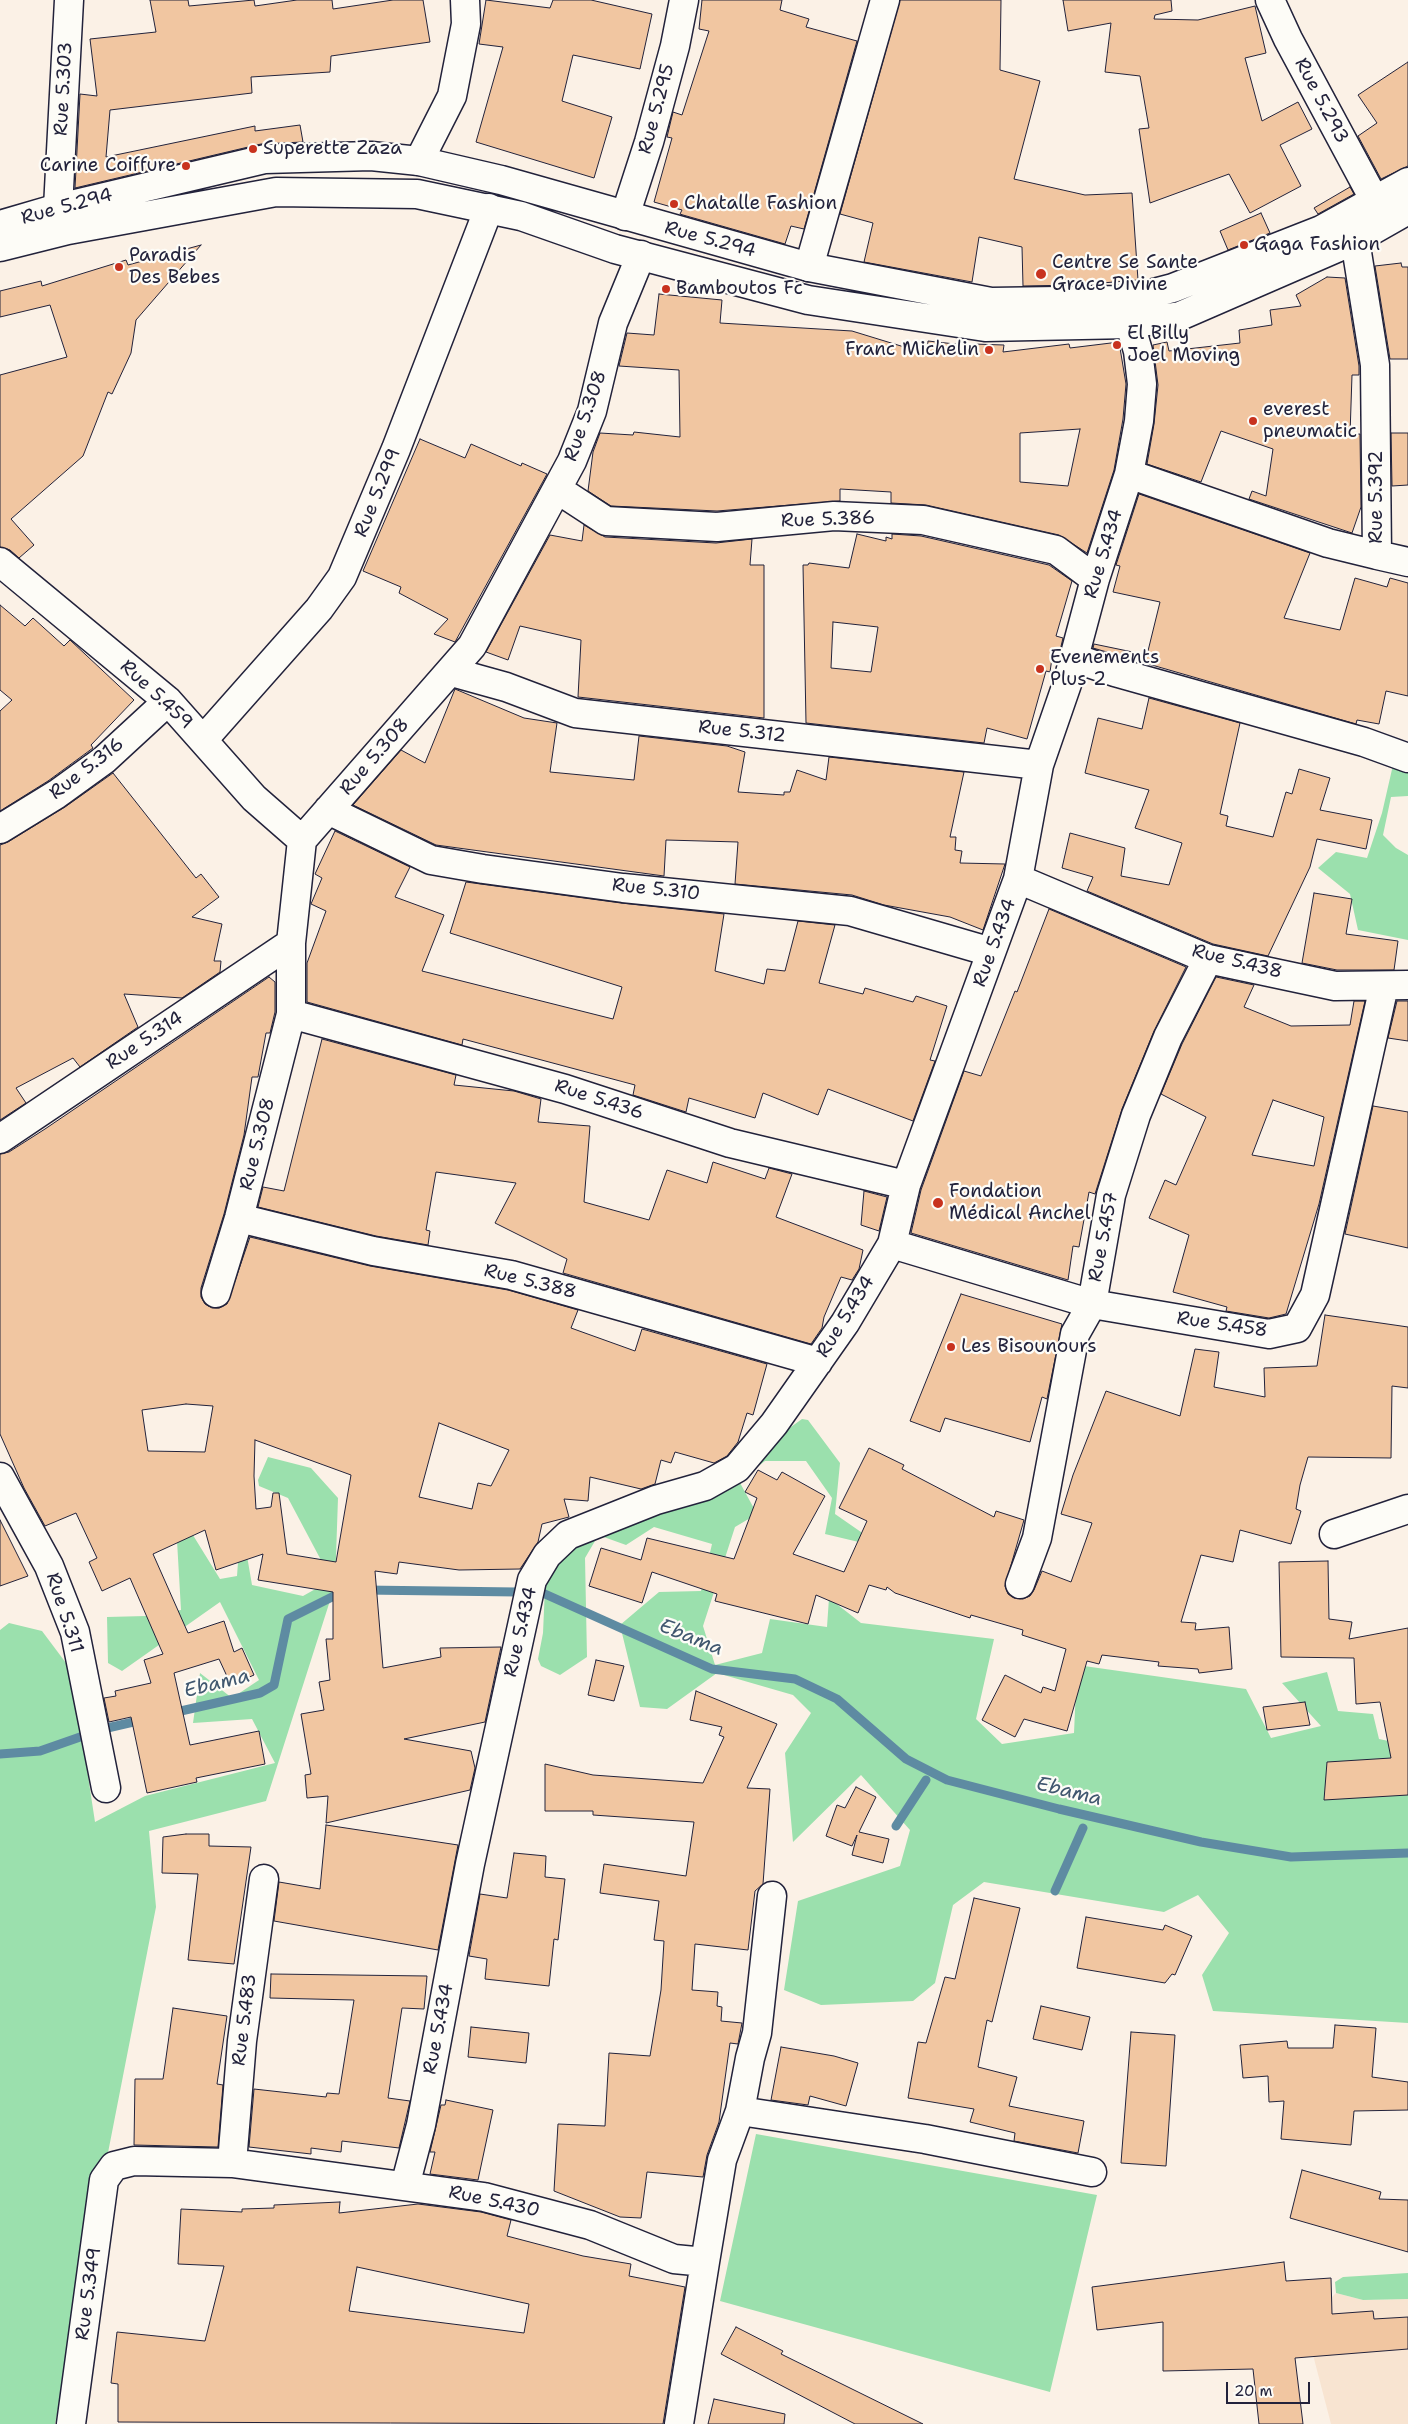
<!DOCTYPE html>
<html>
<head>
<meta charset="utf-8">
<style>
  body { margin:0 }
  #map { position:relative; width:1408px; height:2424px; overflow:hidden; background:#fbf1e6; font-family:"Shantell Sans",sans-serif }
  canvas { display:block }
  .scale { position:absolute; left:1226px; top:2382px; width:84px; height:22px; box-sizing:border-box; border:2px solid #22223b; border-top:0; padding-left:6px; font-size:15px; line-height:18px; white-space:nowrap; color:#22223b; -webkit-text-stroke:4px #fdfcf7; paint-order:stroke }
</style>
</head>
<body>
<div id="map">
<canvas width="1408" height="2424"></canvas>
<div class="scale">20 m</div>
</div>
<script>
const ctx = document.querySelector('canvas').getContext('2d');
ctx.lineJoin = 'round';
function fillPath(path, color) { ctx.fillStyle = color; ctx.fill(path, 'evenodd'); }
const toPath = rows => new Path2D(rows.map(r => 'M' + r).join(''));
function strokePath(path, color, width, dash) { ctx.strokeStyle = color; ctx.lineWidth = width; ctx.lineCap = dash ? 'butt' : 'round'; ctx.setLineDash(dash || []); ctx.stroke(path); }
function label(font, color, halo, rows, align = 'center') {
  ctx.font = font + ' "Shantell Sans",sans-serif'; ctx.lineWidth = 4.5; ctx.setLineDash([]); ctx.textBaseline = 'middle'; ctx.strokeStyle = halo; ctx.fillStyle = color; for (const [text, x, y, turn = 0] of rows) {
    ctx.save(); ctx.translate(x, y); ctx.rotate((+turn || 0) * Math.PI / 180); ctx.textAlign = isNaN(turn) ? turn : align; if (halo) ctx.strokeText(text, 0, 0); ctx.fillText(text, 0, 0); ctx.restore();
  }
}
fillPath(toPath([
  [1336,2293,1363,2300,1408,2299,1408,2424,1331,2424,1300,2305,1328,2301]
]), '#f8e4d1');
fillPath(toPath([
  [1393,765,1408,772,1408,796,1391,797,1383,835,1396,848,1408,855,1408,940,1358,930,1350,894,1318,868,1336,852,1367,858,1382,813],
  [802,1419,808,1420,840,1463,835,1514,884,1548,825,1534,832,1498,806,1461,765,1461,739,1481,757,1514,735,1527,703,1626,715,1665,762,1653,770,1619,827,1627,829,1598,861,1623,994,1639,976,1719,1002,1744,1074,1733,1077,1665,1246,1689,1271,1738,1321,1726,1282,1683,1327,1672,1338,1711,1373,1714,1379,1739,1403,1744,1408,1739,1408,2023,1213,2011,1202,1975,1229,1933,1198,1895,1164,1912,984,1882,953,1905,935,1983,913,2001,821,2005,784,1990,798,1901,900,1866,910,1830,861,1775,793,1842,785,1753,811,1713,793,1695,717,1673,667,1709,640,1707,620,1625,659,1592,701,1591,712,1544,654,1527,626,1545,601,1536,595,1541,585,1558,587,1657,560,1675,541,1666,538,1659,543,1633,545,1587,553,1561,581,1518,723,1476],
  [268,1457,311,1468,338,1498,335,1585,266,1801,149,1831,156,1907,55,2424,0,2424,0,1630,9,1623,42,1631,72,1671,95,1822,145,1796,275,1763,252,1719,193,1723,200,1673,232,1698,259,1680,220,1602,122,1671,108,1663,107,1617,146,1616,181,1610,175,1506,220,1579,237,1576,241,1521,252,1585,303,1596,319,1587,322,1562,288,1498,259,1486,258,1480],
  [756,2134,1097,2195,1050,2392,720,2301],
  [1408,2273,1408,2299,1363,2300,1336,2293,1335,2282,1343,2277]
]), '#9be0ad');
strokePath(toPath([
  [364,1590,517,1592,536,1590,712,1669,795,1679,837,1699,906,1759,947,1780,1059,1809,1201,1842,1291,1857,1408,1853],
  [172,1713,260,1693,274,1685,288,1619,342,1592],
  [0,1754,40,1751,103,1729,142,1720],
  [896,1826,926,1780],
  [1055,1891,1083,1828]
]), '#5e8ba2', 9);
const building = toPath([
  [150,0,188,0,189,6,254,0,255,6,297,0,332,0,333,9,393,0,423,0,430,42,331,56,330,72,251,77,252,93,110,110,106,157,255,126,255,131,300,125,303,142,261,144,75,188,80,94,97,96,90,39,156,32,150,0],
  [486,0,550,8,553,0,591,0,652,14,640,69,573,55,562,101,612,117,594,178,476,142,503,47,479,44,486,0],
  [702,0,782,0,780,10,809,19,806,27,857,41,804,229,791,226,785,244,683,215,680,214,682,210,654,202,672,138,667,137,673,112,682,115,709,31,699,29,702,0],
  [900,0,1001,0,1000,70,1040,81,1014,179,1085,195,1132,193,1138,280,1078,285,1023,286,1022,247,979,237,972,282,864,262,873,223,840,214,900,0],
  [1063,0,1171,0,1172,11,1155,15,1154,19,1198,20,1255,6,1266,53,1245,58,1262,121,1298,102,1312,129,1280,145,1301,186,1250,213,1229,174,1150,203,1139,129,1149,128,1140,76,1105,72,1111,23,1068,31,1063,0],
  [1408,62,1408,166,1381,179,1358,136,1377,123,1358,95,1408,62],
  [1350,187,1354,194,1318,214,1314,208,1350,187],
  [1261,213,1270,233,1228,250,1220,231,1261,213],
  [201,245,136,320,131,353,112,394,108,392,83,456,11,519,34,545,19,558,10,550,0,547,0,375,67,357,50,305,0,317,0,291,41,281,42,286,126,260,128,265,201,245],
  [1401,263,1402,267,1408,267,1408,359,1390,359,1375,266,1401,263],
  [1327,277,1345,278,1359,366,1359,375,1352,375,1350,435,1360,434,1361,507,1352,533,1249,499,1252,491,1266,496,1273,449,1221,431,1201,482,1147,464,1154,424,1158,385,1153,345,1167,342,1169,351,1240,343,1239,330,1272,325,1270,310,1301,306,1296,295,1327,277],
  [659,294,722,300,720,323,852,331,927,354,928,341,973,346,973,344,1004,345,1003,352,1069,344,1070,348,1119,342,1126,384,1123,419,1114,470,1087,553,1059,535,926,505,891,503,891,492,840,489,840,501,717,511,611,506,588,491,593,452,600,433,633,435,634,432,680,437,679,370,619,366,627,333,654,335,659,294],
  [1080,429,1068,486,1020,482,1020,433,1080,429],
  [1391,433,1408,433,1408,485,1392,486,1391,433],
  [420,439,465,458,471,444,521,466,522,463,547,474,455,642,434,634,448,619,399,593,401,587,363,571,420,439],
  [1139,494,1310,553,1284,618,1340,630,1355,578,1387,587,1390,578,1408,583,1408,696,1386,691,1379,724,1357,720,1356,724,1093,648,1094,644,1147,655,1160,602,1113,592,1120,566,1116,565,1139,494],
  [584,525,605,537,716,543,752,539,750,565,764,565,764,718,578,697,581,640,520,626,508,660,486,652,550,535,582,541,584,525],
  [857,534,886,541,886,537,892,539,892,534,921,536,1049,565,1072,581,1056,636,1063,638,1058,659,1052,658,1050,672,1046,671,1027,739,987,728,984,743,806,723,803,565,808,565,809,563,849,568,857,534],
  [833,622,878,627,871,672,831,668,833,622],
  [0,605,25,626,33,618,64,646,70,640,134,700,91,745,93,748,48,781,0,811,0,711,12,700,0,690,0,605],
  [455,689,524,718,557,723,550,772,634,780,639,736,727,746,745,752,738,792,784,795,784,792,790,792,797,770,826,780,829,757,964,772,950,837,956,837,955,850,962,851,960,863,1005,864,983,930,950,917,884,905,852,895,735,884,738,842,666,840,664,876,436,845,353,805,401,750,425,763,455,689],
  [1149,698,1240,723,1220,814,1228,816,1226,826,1273,837,1286,792,1292,794,1299,769,1330,778,1320,810,1372,820,1366,849,1317,839,1310,867,1268,956,1213,944,1087,891,1093,877,1062,868,1070,833,1125,848,1121,876,1169,885,1182,843,1135,828,1149,790,1085,773,1098,718,1142,729,1149,698],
  [113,773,196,878,201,874,219,897,192,917,222,924,214,961,221,961,220,972,182,998,124,994,138,1027,80,1067,73,1058,16,1088,26,1103,0,1120,0,845,8,842,65,807,113,773],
  [335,831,410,867,395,897,444,915,422,971,613,1019,622,987,450,933,466,882,621,903,724,914,715,971,764,984,767,969,785,971,798,921,835,925,819,983,863,994,865,988,913,1002,916,996,947,1006,930,1060,935,1061,913,1121,828,1089,818,1115,763,1093,755,1118,689,1098,686,1112,633,1095,635,1085,463,1039,462,1045,307,1002,307,963,326,911,311,904,322,878,315,874,335,831],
  [1314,893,1352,899,1346,934,1398,941,1394,970,1337,970,1302,963,1314,893],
  [1049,909,1186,967,1154,1031,1122,1109,1095,1194,1089,1192,1079,1247,1073,1246,1068,1280,911,1233,921,1190,964,1071,981,1076,1015,991,1017,992,1049,909],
  [269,977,275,982,275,1012,270,1033,266,1033,258,1077,252,1077,244,1135,224,1214,201,1288,201,1297,205,1304,212,1308,219,1308,227,1304,250,1237,370,1266,508,1290,578,1310,571,1328,635,1351,642,1329,767,1364,753,1415,747,1413,738,1442,727,1456,714,1463,675,1452,671,1463,661,1460,655,1484,641,1489,590,1477,588,1501,564,1499,569,1517,542,1524,538,1542,520,1569,459,1570,399,1562,397,1574,375,1571,383,1668,441,1657,440,1648,501,1647,485,1722,404,1739,471,1751,475,1768,470,1790,326,1823,328,1796,307,1798,305,1775,311,1774,301,1714,324,1710,319,1682,330,1680,326,1639,333,1639,333,1592,258,1580,263,1554,216,1570,205,1530,153,1554,188,1633,224,1621,234,1652,242,1648,254,1675,231,1685,219,1659,174,1673,190,1745,259,1731,265,1764,196,1778,197,1782,147,1793,131,1717,109,1722,104,1698,116,1696,115,1691,151,1683,144,1660,163,1654,130,1578,102,1591,89,1562,97,1558,76,1513,45,1526,24,1488,0,1434,0,1154,9,1152,45,1129,269,977],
  [186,1404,213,1406,205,1452,148,1451,142,1410,186,1404],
  [439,1423,509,1450,491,1486,478,1483,472,1509,419,1497,439,1423],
  [255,1440,351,1475,336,1562,287,1554,279,1493,273,1493,271,1507,256,1509,254,1476,255,1440],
  [1216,977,1254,985,1244,1007,1291,1026,1350,1025,1354,1001,1365,1001,1319,1204,1286,1314,1269,1318,1226,1311,1227,1307,1173,1292,1189,1235,1149,1218,1165,1180,1176,1185,1206,1117,1161,1094,1182,1044,1216,977],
  [1273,1100,1324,1117,1314,1166,1252,1155,1273,1100],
  [1397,1001,1408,1001,1408,1041,1388,1038,1397,1001],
  [322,1039,456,1075,454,1085,514,1091,541,1099,538,1122,590,1126,584,1202,649,1220,667,1170,707,1183,713,1162,765,1179,769,1168,792,1174,776,1217,863,1250,859,1269,852,1280,841,1277,824,1317,822,1328,811,1344,563,1273,567,1259,495,1223,516,1183,436,1172,426,1230,430,1231,428,1245,376,1236,258,1207,263,1187,284,1191,322,1039],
  [1373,1106,1408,1112,1408,1248,1345,1234,1373,1106],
  [864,1191,887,1197,879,1231,861,1225,864,1191],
  [961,1294,1062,1324,1047,1399,1042,1397,1030,1442,945,1418,940,1432,910,1421,961,1294],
  [1325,1315,1408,1327,1408,1388,1392,1386,1391,1458,1308,1457,1300,1485,1296,1509,1301,1511,1291,1544,1240,1530,1233,1562,1201,1555,1181,1622,1196,1623,1195,1630,1229,1627,1232,1669,1199,1673,1198,1669,1158,1666,1159,1662,1102,1655,1099,1664,1087,1661,1067,1731,1024,1719,1015,1737,982,1720,1005,1675,1041,1693,1043,1687,1055,1691,1066,1649,1022,1635,1023,1630,971,1615,970,1618,895,1593,887,1587,886,1590,869,1585,858,1613,816,1595,808,1624,715,1601,717,1594,652,1572,642,1603,589,1586,601,1548,641,1560,647,1538,734,1559,757,1498,745,1492,758,1470,777,1480,782,1472,825,1496,793,1554,844,1572,867,1521,839,1508,869,1448,904,1465,902,1469,994,1517,996,1511,1024,1520,1005,1586,1008,1594,1014,1598,1023,1599,1030,1596,1034,1590,1042,1571,1071,1582,1092,1523,1061,1514,1073,1475,1106,1391,1180,1416,1195,1349,1219,1352,1214,1387,1265,1397,1264,1368,1317,1366,1325,1315],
  [0,1520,28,1576,0,1586,0,1520],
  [1328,1561,1329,1619,1352,1622,1349,1639,1408,1628,1408,1795,1324,1800,1327,1762,1391,1758,1380,1702,1356,1704,1354,1658,1281,1657,1279,1562,1328,1561],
  [596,1660,624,1666,614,1701,588,1695,596,1660],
  [696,1691,777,1724,747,1788,770,1789,763,1884,755,1891,748,1950,695,1944,692,1990,718,1992,717,2006,722,2007,721,2021,742,2023,738,2044,730,2043,719,2122,707,2155,703,2177,647,2172,641,2218,620,2217,554,2191,558,2124,605,2126,609,2053,650,2056,661,1990,664,1941,654,1940,659,1901,600,1893,604,1864,686,1876,694,1822,593,1815,593,1811,545,1811,545,1764,593,1775,703,1783,724,1737,719,1735,722,1727,690,1720,696,1691],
  [1305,1702,1310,1725,1267,1730,1263,1707,1305,1702],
  [856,1787,876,1797,859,1832,889,1839,883,1863,852,1855,857,1835,852,1846,826,1836,837,1805,845,1808,856,1787],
  [326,1825,458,1845,438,1950,274,1921,279,1882,320,1889,326,1825],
  [186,1834,209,1834,209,1846,251,1847,234,1964,188,1960,198,1874,162,1873,163,1837,186,1834],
  [514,1853,546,1856,545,1877,565,1879,558,1940,554,1939,549,1986,485,1979,487,1959,469,1956,480,1894,507,1898,514,1853],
  [974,1898,1020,1908,992,2022,987,2020,978,2067,1017,2077,1009,2106,1084,2121,1078,2153,1014,2141,1015,2133,970,2122,974,2109,908,2098,918,2042,926,2043,945,1977,955,1979,974,1898],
  [1086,1917,1163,1930,1165,1925,1192,1936,1175,1975,1172,1974,1165,1983,1077,1968,1086,1917],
  [271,1974,427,1976,424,2009,402,2008,388,2098,410,2101,399,2148,342,2141,341,2152,311,2148,311,2154,249,2147,254,2089,326,2097,327,2093,339,2094,354,2000,270,1998,271,1974],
  [1041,2006,1090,2017,1082,2050,1033,2039,1041,2006],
  [173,2008,227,2016,217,2084,223,2085,218,2147,134,2145,135,2079,163,2079,173,2008],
  [1335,2025,1376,2028,1372,2077,1408,2082,1408,2110,1354,2111,1351,2145,1281,2139,1284,2101,1269,2102,1268,2076,1243,2078,1240,2045,1287,2041,1288,2048,1333,2048,1335,2025],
  [471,2027,529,2033,526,2063,468,2057,471,2027],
  [1131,2032,1175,2035,1166,2166,1121,2163,1131,2032],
  [781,2047,834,2056,858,2063,846,2106,810,2096,808,2105,771,2100,781,2047],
  [446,2100,493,2110,478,2180,430,2174,435,2152,430,2152,441,2105,445,2105,446,2100],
  [1302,2170,1381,2192,1379,2199,1408,2200,1408,2252,1290,2218,1302,2170],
  [340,2202,339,2213,418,2204,481,2212,511,2220,507,2236,583,2256,631,2264,629,2276,685,2287,663,2424,118,2422,118,2384,111,2383,117,2332,205,2341,224,2266,178,2264,181,2209,242,2212,242,2209,274,2208,274,2205,340,2202],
  [357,2267,529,2304,524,2333,349,2311,357,2267],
  [1284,2262,1286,2281,1331,2278,1332,2314,1373,2311,1374,2319,1408,2317,1408,2349,1295,2358,1303,2424,1259,2424,1253,2369,1163,2371,1163,2322,1097,2330,1092,2287,1284,2262],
  [736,2327,783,2351,781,2354,923,2424,855,2424,721,2354,736,2327],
  [714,2399,785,2414,784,2424,708,2424,714,2399]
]);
fillPath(building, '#f1c6a1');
strokePath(building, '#22223b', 1);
const minor = toPath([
  [1270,0,1288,39,1375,201],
  [419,161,452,96,466,24,465,0],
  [58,208,69,0],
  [625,216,649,142,675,46,684,0],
  [809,267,885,0],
  [1129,474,1328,543,1377,555,1375,365,1355,240],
  [557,489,606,521,717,527,834,516,923,520,1056,550,1095,579],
  [1377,555,1408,562],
  [0,562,168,701,254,798,302,840],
  [1074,658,1115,672,1364,742,1408,758],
  [452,672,506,687,575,713,1039,765],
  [203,740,319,609,342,577,396,449,489,208],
  [328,810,431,860,483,869,623,888,850,911,991,952],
  [0,829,57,794,104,760,168,701],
  [1018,879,1208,959,1335,986,1408,985],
  [291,1014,565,1089,730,1143,906,1185],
  [0,1139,291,943],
  [239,1218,373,1251,511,1275,818,1362],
  [892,1244,1092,1304,1269,1334,1297,1328,1315,1295,1384,986],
  [216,1293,239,1218,291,1014,291,943,302,840,472,646,572,461,592,411,613,323,641,255],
  [0,1477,49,1566,75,1632,106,1788],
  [1334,1534,1408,1509],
  [1020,1584,1037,1538,1075,1334,1092,1304,1111,1195,1136,1115,1168,1037,1208,959],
  [740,2111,925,2139,1092,2172],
  [232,2163,242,2041,264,1879],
  [405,2186,421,2125,470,1864,532,1580,547,1555,568,1535,656,1500,705,1486,737,1468,774,1424,845,1323,892,1244,906,1185,1018,879,1039,765,1067,684,1095,579,1129,474,1139,421,1142,384,1138,351,1130,324],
  [705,2262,722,2160,740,2111,750,2058,757,2033,772,1896],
  [71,2424,104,2180,114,2166,134,2161,232,2163,484,2197,590,2225,674,2259,705,2262,679,2424]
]);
const major = toPath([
  [0,225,58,208,265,159,371,156,419,161,501,180,809,267,991,302,1127,300,1173,288,1321,230,1408,182],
  [0,247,68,230,276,192,417,194,521,216,615,249,808,300,985,327,1130,324,1180,316,1355,240,1408,210]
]);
strokePath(minor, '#22223b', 31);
strokePath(major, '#22223b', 31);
strokePath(minor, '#fdfcf7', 28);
strokePath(major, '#fdfcf7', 28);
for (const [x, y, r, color] of [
  [253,149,5,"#c8321e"],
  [186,166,5,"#c8321e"],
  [674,204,5,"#c8321e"],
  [1244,245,5,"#c8321e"],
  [119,267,5,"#c8321e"],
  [1041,274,6,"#c8321e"],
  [666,289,5,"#c8321e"],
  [1117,345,5,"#c8321e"],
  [989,350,5,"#c8321e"],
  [1253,421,5,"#c8321e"],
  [1040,669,5,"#c8321e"],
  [938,1203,6,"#c8321e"],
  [951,1347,5,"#c8321e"]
]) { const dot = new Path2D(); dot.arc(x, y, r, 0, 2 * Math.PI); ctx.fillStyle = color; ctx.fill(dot); strokePath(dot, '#fdfcf7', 2); }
label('19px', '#22223b', '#fdfcf7', [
  ["Rue 5.303",64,89,-87],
  ["Rue 5.293",1321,101,62],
  ["Rue 5.295",657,109,-75],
  ["Rue 5.294",67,207,-15],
  ["Rue 5.294",710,240,15],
  ["Rue 5.308",586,416,-71],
  ["Rue 5.299",378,493,-68],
  ["Rue 5.392",1377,497,-90],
  ["Rue 5.386",828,520,-2],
  ["Rue 5.434",1104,554,-73],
  ["Rue 5.459",156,695,43],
  ["Rue 5.312",742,732,6],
  ["Rue 5.308",375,757,-49],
  ["Rue 5.316",87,769,-38],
  ["Rue 5.310",656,890,6],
  ["Rue 5.434",995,943,-70],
  ["Rue 5.438",1237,962,14],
  ["Rue 5.314",145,1041,-34],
  ["Rue 5.436",599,1100,18],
  ["Rue 5.308",258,1144,-76],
  ["Rue 5.457",1104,1237,-79],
  ["Rue 5.388",530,1282,14],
  ["Rue 5.434",846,1317,-58],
  ["Rue 5.458",1222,1325,8],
  ["Rue 5.311",64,1613,72],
  ["Rue 5.434",521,1632,-77],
  ["Rue 5.483",245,2020,-83],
  ["Rue 5.434",439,2029,-79],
  ["Rue 5.430",494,2202,12],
  ["Rue 5.349",89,2294,-82]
]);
label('19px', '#22223b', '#fdfcf7', [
  ["Superette Zaza",263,149],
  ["Carine Coiffure",176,166,"right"],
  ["Chatalle Fashion",684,204],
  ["Gaga Fashion",1254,245],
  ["Paradis",129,256],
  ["Des Bebes",129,278],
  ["Centre Se Sante",1052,263],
  ["Grace Divine",1052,285],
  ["Bamboutos Fc",676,289],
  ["El Billy",1127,334],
  ["Joel Moving",1127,356],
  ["Franc Michelin",979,350,"right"],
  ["everest",1263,410],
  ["pneumatic",1263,432],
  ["Evenements",1050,658],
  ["Plus 2",1050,680],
  ["Fondation",949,1192],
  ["Médical Anchel",949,1214],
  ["Les Bisounours",961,1347]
], 'left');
label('italic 20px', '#40576f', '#fdfcf7', [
  ["Ebama",691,1638,22],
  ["Ebama",217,1684,-14],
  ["Ebama",1069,1792,14]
]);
</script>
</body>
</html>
